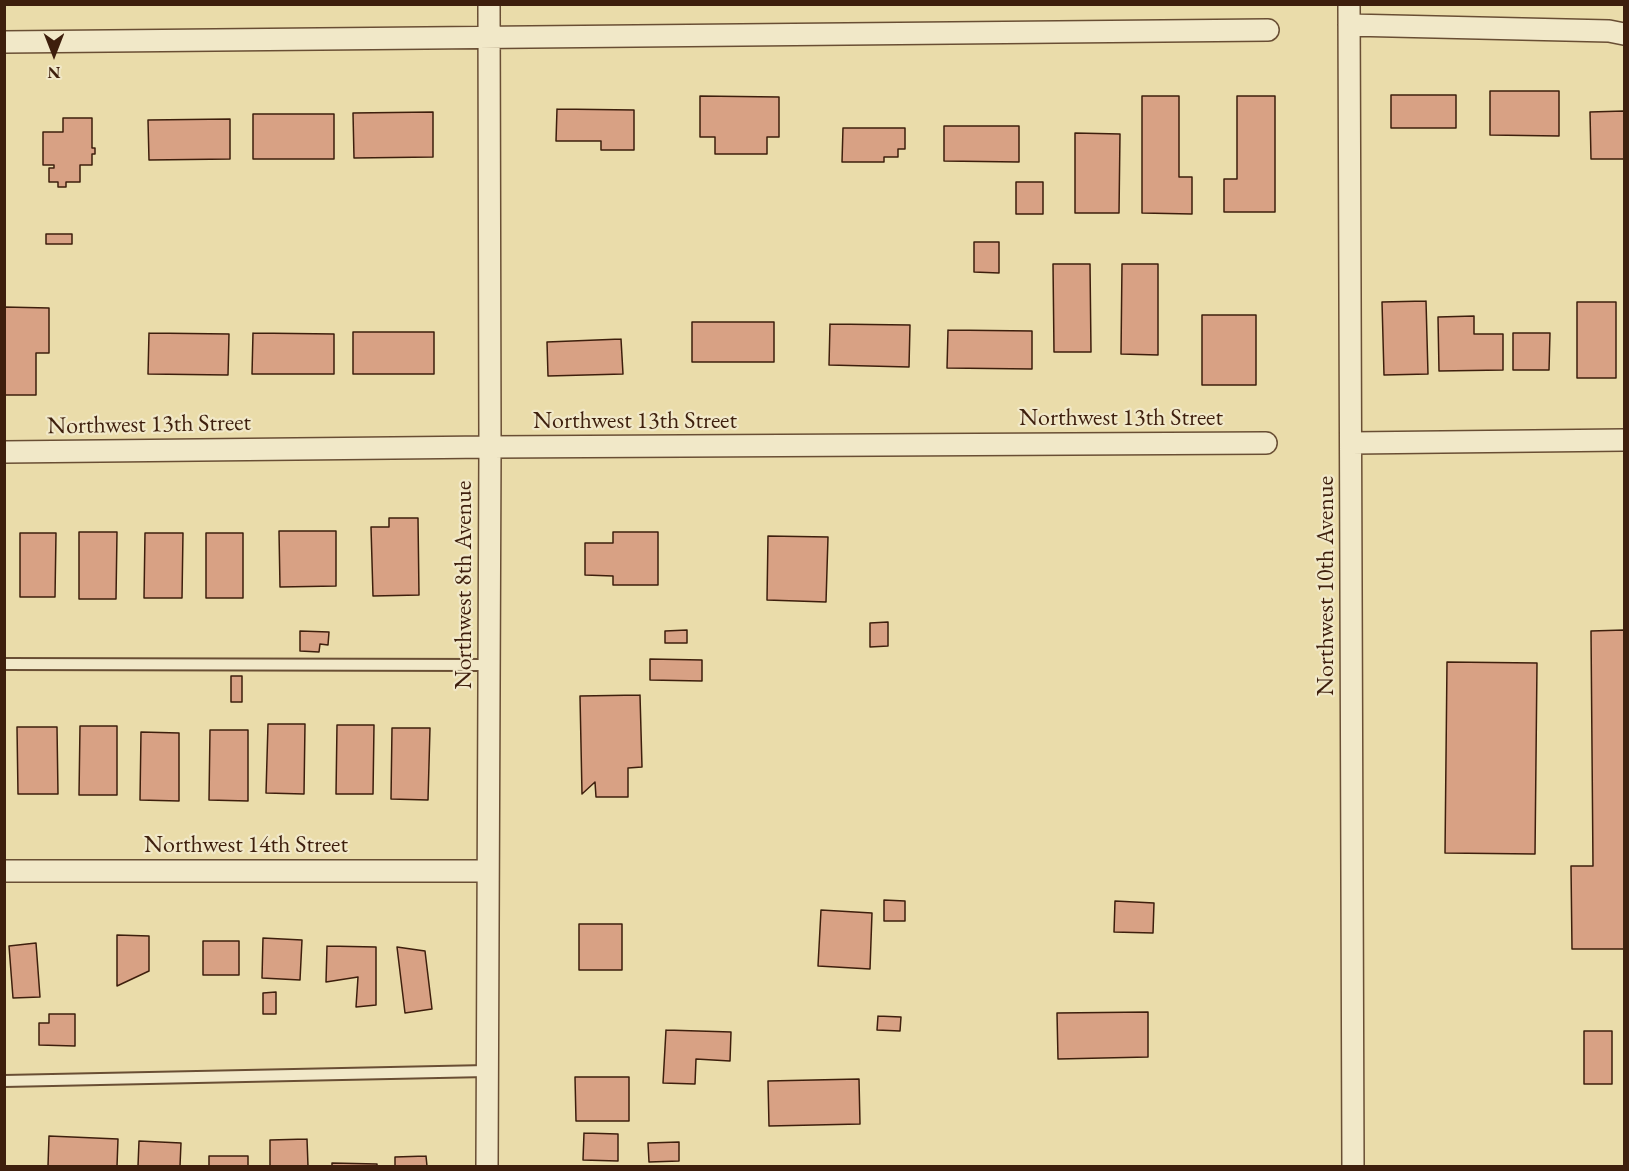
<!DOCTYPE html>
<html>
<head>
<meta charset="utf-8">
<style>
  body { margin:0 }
  #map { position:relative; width:1629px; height:1171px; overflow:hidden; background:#eadcaa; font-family:"EB Garamond",serif }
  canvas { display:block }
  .frame { position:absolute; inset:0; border:6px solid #3e1f0d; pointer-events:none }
  .north { position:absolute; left:24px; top:24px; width:60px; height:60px; -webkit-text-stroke:4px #f1e8c8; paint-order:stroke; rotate:180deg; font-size:16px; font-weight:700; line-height:24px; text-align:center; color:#3e1f0d }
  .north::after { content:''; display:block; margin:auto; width:21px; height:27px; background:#3e1f0d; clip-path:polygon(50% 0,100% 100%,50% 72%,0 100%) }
</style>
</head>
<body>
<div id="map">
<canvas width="1629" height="1171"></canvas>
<div class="frame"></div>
<div class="north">N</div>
</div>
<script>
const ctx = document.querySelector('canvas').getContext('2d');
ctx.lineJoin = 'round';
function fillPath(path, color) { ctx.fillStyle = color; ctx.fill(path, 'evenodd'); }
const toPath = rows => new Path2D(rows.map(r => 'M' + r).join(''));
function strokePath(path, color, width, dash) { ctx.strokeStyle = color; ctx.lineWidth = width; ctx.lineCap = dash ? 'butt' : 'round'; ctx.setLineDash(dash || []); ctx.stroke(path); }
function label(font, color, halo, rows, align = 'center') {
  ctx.font = font + ' "EB Garamond",serif'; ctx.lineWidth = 4.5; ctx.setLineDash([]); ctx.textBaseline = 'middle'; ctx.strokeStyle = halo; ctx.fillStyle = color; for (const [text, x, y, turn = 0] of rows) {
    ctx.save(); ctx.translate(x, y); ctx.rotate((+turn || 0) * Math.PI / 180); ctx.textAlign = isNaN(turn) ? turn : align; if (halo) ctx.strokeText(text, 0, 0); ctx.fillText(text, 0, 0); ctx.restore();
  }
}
const building = toPath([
  [1490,91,1559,91,1559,136,1490,135,1490,91],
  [1391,95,1456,95,1456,128,1391,128,1391,95],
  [700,96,779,97,779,137,767,137,767,154,715,154,715,137,700,137,700,96],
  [1142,96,1179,96,1179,177,1192,177,1192,214,1142,213,1142,96],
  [1237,96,1275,96,1275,212,1224,212,1224,179,1237,179,1237,96],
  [557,109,634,110,634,150,601,150,601,141,556,141,557,109],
  [1624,111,1624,159,1591,159,1590,112,1624,111],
  [433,112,433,157,354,158,353,113,433,112],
  [253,114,334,114,334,159,253,159,253,114],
  [63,118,92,118,92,148,95,148,95,154,92,154,92,165,80,165,80,182,66,182,66,187,58,187,58,182,49,182,49,168,54,168,54,165,43,165,43,132,63,132,63,118],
  [230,119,230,159,149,160,148,120,230,119],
  [944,126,1019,126,1019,162,944,161,944,126],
  [843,128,905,128,905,149,898,149,898,157,884,157,884,162,842,162,843,128],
  [1075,133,1120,134,1119,213,1075,213,1075,133],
  [1016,182,1043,182,1043,214,1016,214,1016,182],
  [46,234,72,234,72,244,46,244,46,234],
  [974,242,999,242,999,273,974,272,974,242],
  [1053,264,1090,264,1091,352,1054,352,1053,264],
  [1122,264,1158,264,1158,355,1121,354,1122,264],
  [1426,301,1428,374,1384,375,1382,302,1426,301],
  [1577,302,1616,302,1616,378,1577,378,1577,302],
  [4,307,49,308,49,353,36,353,36,395,4,395,4,307],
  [1202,315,1256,315,1256,385,1202,385,1202,315],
  [1474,316,1474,334,1503,334,1503,370,1439,371,1438,317,1474,316],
  [692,322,774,322,774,362,692,362,692,322],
  [830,324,910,325,909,367,829,365,830,324],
  [948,330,1032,331,1032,369,947,368,948,330],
  [353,332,434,332,434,374,353,374,353,332],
  [149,333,229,334,228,375,148,374,149,333],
  [253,333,334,334,334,374,252,374,253,333],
  [1513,333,1550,333,1549,370,1513,370,1513,333],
  [621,339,623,374,548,376,547,342,621,339],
  [389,518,418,518,419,595,373,596,371,527,389,527,389,518],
  [279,531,336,531,336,586,280,587,279,531],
  [79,532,117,532,116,599,79,599,79,532],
  [613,532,658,532,658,585,613,585,613,576,585,575,585,543,613,543,613,532],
  [20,533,56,533,55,597,20,597,20,533],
  [145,533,183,533,182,598,144,598,145,533],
  [206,533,243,533,243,598,206,598,206,533],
  [768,536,828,537,826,602,767,600,768,536],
  [888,622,888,646,870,647,870,623,888,622],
  [687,630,687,643,665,643,665,631,687,630],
  [1624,630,1624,949,1572,949,1571,866,1593,866,1591,631,1624,630],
  [300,631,329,632,328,645,320,644,319,652,300,651,300,631],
  [650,659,702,660,702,681,650,680,650,659],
  [1447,662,1537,663,1535,854,1445,853,1447,662],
  [231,676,242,676,242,702,231,702,231,676],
  [640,695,642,767,628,768,628,797,596,797,595,782,582,794,580,696,640,695],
  [268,724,305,724,304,794,266,793,268,724],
  [337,725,374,725,373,794,336,794,337,725],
  [80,726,117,726,117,795,79,795,80,726],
  [17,727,57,727,58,794,18,794,17,727],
  [392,728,430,728,428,800,391,799,392,728],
  [210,730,248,730,248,801,209,800,210,730],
  [141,732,179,733,179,801,140,800,141,732],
  [884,900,905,901,905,921,884,921,884,900],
  [1115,901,1154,903,1153,933,1114,932,1115,901],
  [821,910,872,913,870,969,818,966,821,910],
  [579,924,622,924,622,970,579,970,579,924],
  [117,935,149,936,149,971,117,986,117,935],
  [263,938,302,940,300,980,262,978,263,938],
  [203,941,239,941,239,975,203,975,203,941],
  [36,943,40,997,13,998,9,946,36,943],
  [327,946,376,947,376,1005,356,1007,358,977,326,982,327,946],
  [397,947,425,951,432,1009,405,1013,397,947],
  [276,992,276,1014,263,1014,263,993,276,992],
  [1148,1012,1148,1057,1058,1059,1057,1013,1148,1012],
  [49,1014,75,1014,75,1046,39,1045,39,1023,49,1023,49,1014],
  [878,1016,901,1017,900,1031,877,1030,878,1016],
  [666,1030,731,1032,730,1061,696,1059,695,1084,663,1083,666,1030],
  [1584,1031,1612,1031,1612,1084,1584,1084,1584,1031],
  [575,1077,629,1077,629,1121,576,1121,575,1077],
  [859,1079,860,1124,769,1126,768,1081,859,1079],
  [584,1133,618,1134,618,1161,583,1160,584,1133],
  [49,1136,118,1139,117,1166,48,1166,49,1136],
  [307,1139,308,1166,270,1166,270,1140,307,1139],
  [139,1141,181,1143,180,1166,138,1166,139,1141],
  [679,1142,679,1161,649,1162,648,1143,679,1142],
  [209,1156,248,1156,248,1166,209,1166,209,1156],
  [426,1156,427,1166,395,1166,395,1157,426,1156],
  [332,1163,377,1164,377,1166,332,1166,332,1163]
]);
fillPath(building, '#d8a184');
strokePath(building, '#3e1f0d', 1.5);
const service = toPath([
  [4,664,489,665],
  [4,1081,487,1071]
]);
const minor = toPath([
  [1349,4,1353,1166],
  [1349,25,1609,31,1624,34],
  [4,42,1268,30],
  [1352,443,1624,440],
  [4,452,490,447,1266,443],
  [4,871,488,871],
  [487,1166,490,447,489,4]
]);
strokePath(service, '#694e34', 14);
strokePath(minor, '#694e34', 24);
strokePath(service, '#f1e8c8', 10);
strokePath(minor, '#f1e8c8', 21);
label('24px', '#3e1f0d', '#f1e8c8', [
  ["Northwest 13th Street",1121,418],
  ["Northwest 13th Street",635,421],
  ["Northwest 13th Street",149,425,-1],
  ["Northwest 8th Avenue",464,585,-90],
  ["Northwest 10th Avenue",1326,586,-90],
  ["Northwest 14th Street",246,845]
]);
</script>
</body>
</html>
